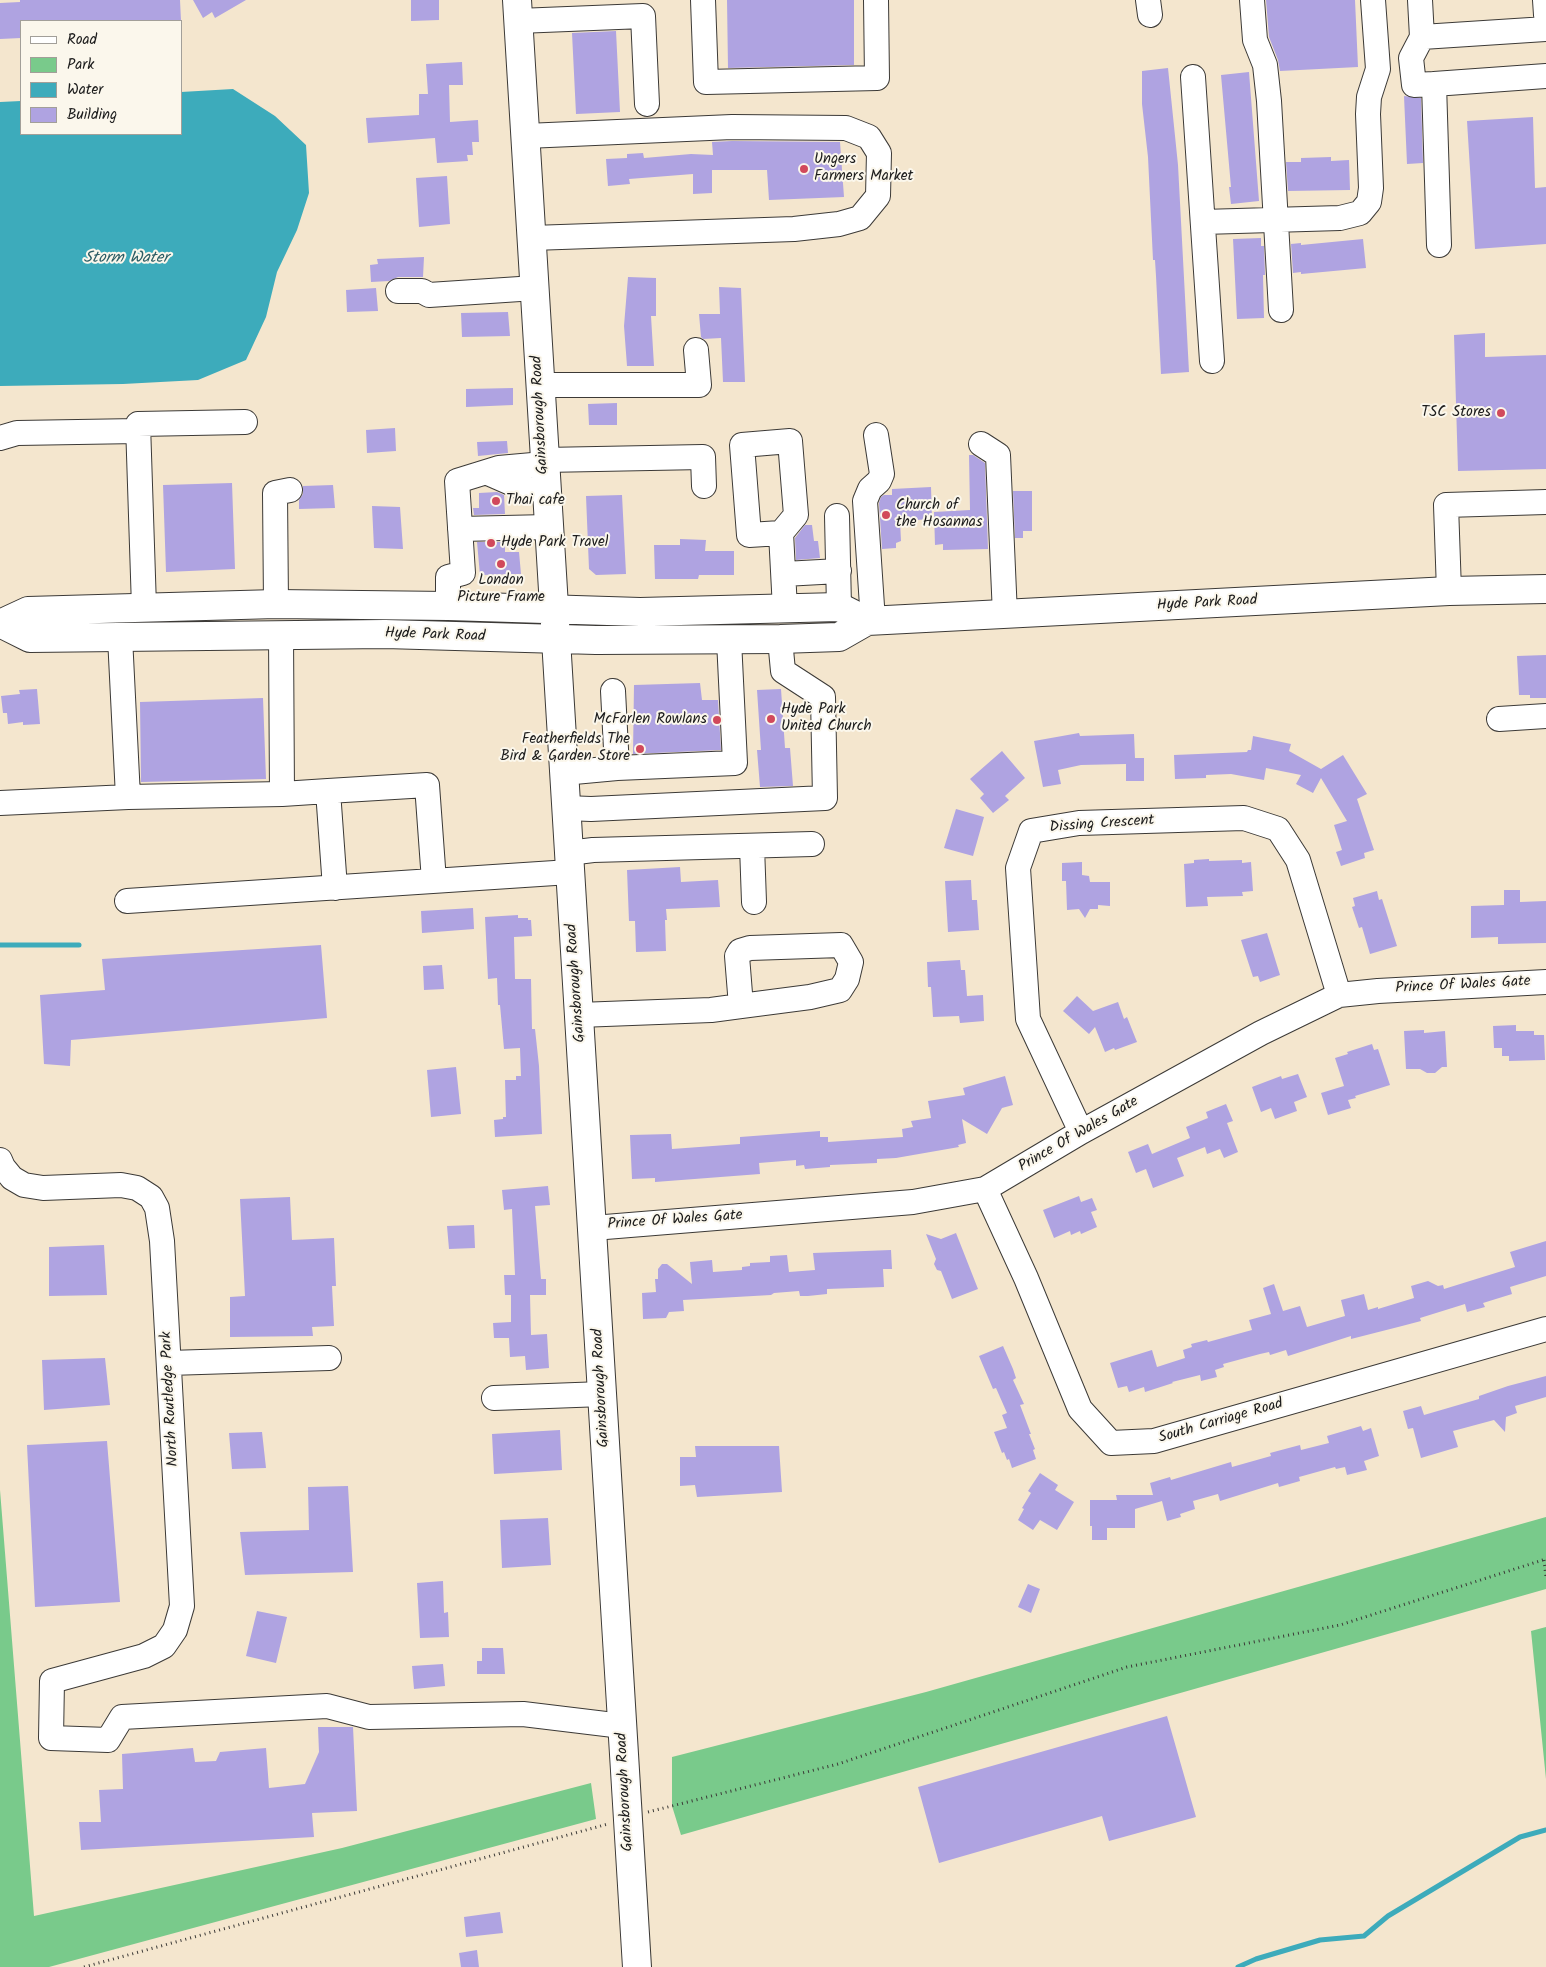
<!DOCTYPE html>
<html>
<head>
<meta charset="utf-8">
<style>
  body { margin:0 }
  #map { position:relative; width:1546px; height:1967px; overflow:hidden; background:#f4e6ce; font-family:Kalam,sans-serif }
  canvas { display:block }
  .legend { position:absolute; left:20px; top:20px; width:162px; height:115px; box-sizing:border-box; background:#fbf7ec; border:1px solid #a29f99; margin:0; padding:6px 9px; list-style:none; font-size:15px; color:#1c1c1c }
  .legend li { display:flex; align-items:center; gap:10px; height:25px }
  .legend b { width:25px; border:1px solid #a29f99 }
</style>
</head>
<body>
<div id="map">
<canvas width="1546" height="1967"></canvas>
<ul class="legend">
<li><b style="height:6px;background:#fff"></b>Road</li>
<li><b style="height:14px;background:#79ca8b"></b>Park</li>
<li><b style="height:14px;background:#3dabbb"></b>Water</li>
<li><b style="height:14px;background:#afa3e1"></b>Building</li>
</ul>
</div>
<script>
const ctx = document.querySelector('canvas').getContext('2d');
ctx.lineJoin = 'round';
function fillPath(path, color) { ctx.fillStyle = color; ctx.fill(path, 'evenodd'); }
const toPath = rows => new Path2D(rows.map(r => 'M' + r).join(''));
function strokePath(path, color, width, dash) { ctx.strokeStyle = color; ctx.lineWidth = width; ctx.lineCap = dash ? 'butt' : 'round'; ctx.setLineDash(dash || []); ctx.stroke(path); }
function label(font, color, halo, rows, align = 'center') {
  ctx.font = font + ' Kalam,sans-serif'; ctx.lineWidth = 4; ctx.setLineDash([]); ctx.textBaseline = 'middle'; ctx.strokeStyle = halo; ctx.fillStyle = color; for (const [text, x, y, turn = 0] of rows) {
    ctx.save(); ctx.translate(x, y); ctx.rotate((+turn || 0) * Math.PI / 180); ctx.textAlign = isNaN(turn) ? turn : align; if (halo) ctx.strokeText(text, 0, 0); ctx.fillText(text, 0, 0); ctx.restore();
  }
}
fillPath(toPath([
  [0,1490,34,1916,342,1848,591,1783,596,1819,49,1967,0,1967],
  [1546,1517,1546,1589,681,1835,672,1806,672,1757,926,1692],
  [1546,1627,1546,1779,1531,1631]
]), '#79ca8b');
fillPath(toPath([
  [233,89,275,116,306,145,309,193,297,230,277,272,266,317,246,360,198,380,123,384,0,386,0,102,21,101,21,134,181,134,181,92]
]), '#3dabbb');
strokePath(toPath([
  [0,945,79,945],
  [1238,1967,1256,1959,1320,1940,1364,1936,1388,1916,1520,1837,1546,1830]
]), '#3dabbb', 5);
fillPath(toPath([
  [20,0,180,0,181,21,21,21,21,38,0,39,0,3,20,2],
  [193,0,246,0,215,18,212,12,203,18],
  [411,0,439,0,439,20,411,21],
  [727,0,854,0,854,65,728,68],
  [1266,0,1355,0,1358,67,1280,71,1278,60,1269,37],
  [616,31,620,112,576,114,572,33],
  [462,62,463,85,449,85,450,122,478,120,479,142,472,142,473,155,467,155,468,161,437,163,435,138,368,143,366,118,419,115,419,94,428,94,426,64],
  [1168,68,1178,165,1189,372,1161,374,1156,276,1155,260,1153,260,1148,157,1142,104,1142,71],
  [1249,72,1259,201,1231,204,1229,187,1231,187,1221,75],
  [1404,96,1421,98,1423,163,1407,164],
  [1533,117,1535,188,1546,187,1546,244,1475,249,1467,121],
  [732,141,840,142,844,197,769,200,767,170,712,170,712,193,693,194,693,174,629,179,630,184,608,186,606,159,627,158,627,154,643,153,644,158,691,154,713,155,712,142],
  [1331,157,1331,161,1349,160,1350,190,1288,191,1286,162,1301,162,1301,158],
  [447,176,450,224,419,227,416,178],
  [1261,238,1261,246,1264,246,1265,275,1263,275,1264,318,1237,319,1233,239],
  [1363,239,1366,268,1301,274,1301,272,1293,273,1291,244,1301,243,1301,245],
  [424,257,423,277,398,277,389,281,371,282,370,265,378,264,377,259],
  [628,277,656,278,656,316,651,316,654,366,627,366,624,326],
  [719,287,741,288,745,382,723,382,721,338,703,339,701,337,699,314,720,314],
  [376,288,378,311,347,312,346,290],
  [508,312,510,336,462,337,461,313],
  [1485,333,1485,357,1546,355,1546,469,1458,471,1454,335],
  [513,388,513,405,466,407,466,389],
  [617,403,617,425,589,425,588,404],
  [395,428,396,451,367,453,366,430],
  [507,441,508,453,478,456,477,442],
  [969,455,973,455,985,463,988,549,943,550,943,544,935,545,934,512,970,510],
  [232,483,235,569,166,572,163,485],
  [333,485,335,508,299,509,299,500,303,494,303,486],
  [931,487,932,519,900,521,901,541,896,543,896,548,882,549,879,503,881,497,884,495,892,495,892,489],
  [1013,491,1032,491,1032,531,1023,531,1023,538,1015,538],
  [497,492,504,495,505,514,474,515,473,508,479,508,479,493],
  [622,495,626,574,596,575,589,569,586,496],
  [372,506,400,507,403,549,374,548],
  [805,525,812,525,814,541,818,541,820,558,796,560,795,538],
  [680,539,706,540,705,551,734,551,734,575,699,575,698,579,655,579,654,545,680,545],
  [477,542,505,542,505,552,519,552,521,574,480,575],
  [1546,655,1546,698,1530,698,1530,695,1519,695,1517,656],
  [700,683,702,700,718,700,721,750,633,754,634,685],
  [37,689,40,724,23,725,23,722,8,724,7,713,3,713,1,696,20,694,19,690],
  [781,689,785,748,790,748,793,786,760,787,757,750,761,750,757,690],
  [263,698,266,779,141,782,140,702],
  [1079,733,1080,736,1134,734,1135,758,1144,758,1144,781,1126,781,1126,764,1081,765,1058,770,1061,784,1043,787,1034,741],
  [1253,736,1291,744,1289,751,1321,769,1343,755,1367,794,1357,799,1374,850,1364,853,1365,858,1341,866,1336,852,1342,850,1334,825,1347,821,1321,778,1313,793,1296,784,1301,775,1266,768,1264,780,1231,774,1206,775,1206,778,1175,779,1174,755,1247,752,1248,750,1251,750],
  [1002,751,1025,778,1005,796,1009,800,993,813,980,798,984,794,970,779],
  [956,809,984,817,973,856,944,848],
  [1209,859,1209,861,1242,860,1242,863,1251,862,1253,891,1242,892,1243,896,1207,897,1208,906,1186,907,1184,864,1194,863,1194,860],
  [1082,862,1082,875,1089,876,1090,882,1110,882,1110,906,1098,905,1098,909,1090,909,1085,918,1079,909,1067,910,1066,881,1062,881,1062,863],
  [680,867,681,882,718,880,720,907,666,909,667,920,665,920,666,951,636,952,635,921,629,921,627,870],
  [971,880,972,900,977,900,979,930,948,932,945,881],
  [1504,890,1520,890,1520,902,1546,901,1546,943,1498,944,1498,937,1471,938,1471,906,1504,905],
  [1377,891,1379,900,1382,899,1397,946,1370,954,1362,927,1359,928,1352,907,1355,906,1353,898],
  [473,908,474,929,422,933,421,911],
  [518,915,518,918,528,918,528,920,531,920,532,936,514,937,515,979,531,979,532,1029,535,1029,539,1066,542,1134,495,1137,494,1120,503,1119,503,1117,506,1117,505,1080,516,1080,516,1076,521,1076,520,1048,504,1049,500,1005,498,1005,497,978,488,979,485,917],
  [1267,933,1280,975,1260,982,1258,976,1253,977,1241,940],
  [321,945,327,1018,71,1040,70,1066,44,1064,40,995,105,990,102,959],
  [960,960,961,970,965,970,967,996,983,995,984,1021,960,1023,959,1016,933,1017,931,987,928,987,927,962],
  [442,965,444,989,424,990,423,966],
  [1077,996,1093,1011,1118,1002,1124,1019,1127,1017,1137,1042,1115,1050,1114,1048,1105,1052,1095,1027,1089,1034,1063,1011],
  [1516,1025,1516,1031,1534,1031,1534,1035,1544,1035,1545,1060,1509,1061,1509,1056,1502,1056,1502,1048,1494,1048,1493,1026],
  [1424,1030,1424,1033,1445,1031,1447,1067,1442,1067,1435,1073,1427,1073,1420,1069,1406,1069,1404,1031],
  [1372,1044,1374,1050,1378,1049,1390,1085,1355,1096,1356,1098,1348,1100,1351,1108,1328,1115,1321,1093,1344,1086,1335,1058,1348,1054,1347,1052],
  [456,1067,461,1114,431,1117,427,1070],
  [1298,1074,1307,1097,1294,1102,1297,1111,1275,1119,1271,1108,1261,1112,1252,1087,1281,1076,1282,1079],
  [1005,1076,1013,1105,1002,1108,987,1134,962,1119,966,1143,958,1145,959,1147,896,1158,877,1159,877,1163,830,1165,830,1167,805,1169,804,1165,796,1166,796,1160,759,1163,760,1174,655,1182,655,1178,632,1179,630,1135,671,1134,672,1149,740,1144,740,1137,820,1131,820,1137,828,1137,828,1142,903,1137,902,1129,913,1127,911,1121,931,1118,928,1101,965,1095,963,1088],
  [1226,1104,1233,1121,1227,1123,1238,1152,1224,1158,1220,1149,1207,1154,1205,1147,1177,1158,1184,1176,1153,1188,1146,1169,1136,1173,1128,1152,1148,1144,1152,1154,1190,1138,1186,1127,1208,1118,1206,1112],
  [548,1186,550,1205,535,1206,541,1279,546,1279,546,1295,530,1295,531,1335,547,1334,549,1368,526,1370,525,1356,510,1357,509,1338,494,1338,493,1323,511,1322,511,1295,505,1295,504,1275,515,1275,512,1209,504,1210,502,1190],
  [1079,1196,1081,1202,1092,1198,1097,1210,1091,1212,1097,1227,1081,1234,1080,1231,1071,1235,1070,1231,1054,1238,1043,1210],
  [290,1197,292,1240,334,1238,336,1286,332,1286,334,1326,312,1327,313,1336,230,1337,230,1297,245,1296,240,1199],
  [474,1225,475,1248,449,1249,447,1226],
  [956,1233,978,1289,952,1299,941,1271,937,1270,934,1264,936,1259,926,1234,941,1239],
  [1546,1241,1546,1276,1510,1287,1512,1294,1483,1303,1485,1307,1467,1312,1465,1304,1420,1318,1421,1321,1402,1326,1351,1339,1351,1336,1288,1356,1286,1350,1270,1355,1269,1352,1260,1354,1223,1364,1224,1367,1215,1370,1217,1377,1201,1381,1200,1375,1172,1382,1173,1383,1145,1392,1144,1387,1129,1392,1127,1386,1118,1388,1110,1363,1152,1350,1157,1367,1185,1358,1183,1350,1192,1347,1191,1344,1207,1340,1208,1342,1252,1330,1249,1320,1271,1314,1263,1288,1274,1284,1283,1311,1300,1306,1307,1327,1345,1316,1341,1300,1364,1294,1368,1310,1378,1307,1378,1309,1414,1298,1411,1286,1428,1281,1438,1286,1443,1285,1444,1289,1515,1267,1510,1252],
  [104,1245,107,1295,49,1296,49,1247],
  [891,1250,892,1269,883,1269,884,1287,827,1289,827,1294,808,1296,800,1296,799,1291,774,1293,771,1295,683,1300,684,1311,669,1312,666,1318,643,1319,642,1293,656,1292,655,1279,658,1279,658,1269,662,1264,667,1264,692,1284,690,1262,712,1260,713,1272,742,1270,742,1267,750,1266,750,1263,770,1262,770,1256,787,1255,789,1272,815,1270,813,1253],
  [1003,1346,1013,1369,1016,1378,1013,1380,1024,1404,1020,1405,1031,1434,1029,1434,1035,1449,1033,1450,1036,1459,1012,1468,1009,1459,1007,1460,1004,1452,1002,1453,994,1432,1007,1428,1002,1415,1007,1413,996,1388,993,1389,979,1356],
  [105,1358,110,1405,44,1410,42,1360],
  [1546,1376,1546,1397,1515,1406,1517,1413,1506,1417,1505,1432,1494,1420,1453,1431,1458,1447,1421,1458,1413,1428,1408,1429,1403,1411,1421,1406,1424,1415,1479,1399,1479,1396,1508,1386],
  [1361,1426,1363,1431,1371,1428,1379,1456,1364,1461,1367,1470,1347,1475,1345,1467,1336,1469,1335,1467,1299,1477,1300,1481,1279,1487,1278,1483,1220,1501,1218,1494,1193,1501,1195,1509,1180,1514,1181,1517,1167,1521,1162,1501,1135,1509,1135,1528,1107,1528,1107,1540,1092,1540,1092,1526,1090,1526,1090,1500,1117,1500,1116,1495,1153,1495,1150,1483,1170,1477,1171,1480,1231,1462,1232,1467,1271,1456,1270,1453,1300,1445,1301,1450,1329,1443,1327,1436],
  [560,1430,562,1470,494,1474,492,1434],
  [262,1432,266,1468,232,1469,229,1433],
  [107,1441,120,1602,35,1607,27,1445],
  [695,1446,779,1446,782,1492,697,1497,695,1485,680,1486,680,1457,696,1457],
  [1040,1473,1058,1485,1055,1490,1074,1502,1057,1530,1040,1520,1033,1530,1018,1520,1024,1509,1022,1508,1031,1493,1028,1491],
  [348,1486,353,1572,245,1575,240,1532,309,1530,308,1487],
  [548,1518,551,1565,502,1568,500,1520],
  [443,1581,444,1613,448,1612,449,1637,420,1638,417,1583],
  [1028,1584,1040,1589,1031,1613,1018,1607],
  [257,1611,287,1617,276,1663,246,1656],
  [482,1648,503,1648,505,1674,477,1674,477,1661,482,1661],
  [443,1664,445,1686,414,1689,412,1666],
  [1167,1716,1196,1817,1109,1841,1102,1816,939,1863,918,1787],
  [318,1727,353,1727,357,1811,312,1813,314,1837,81,1850,79,1822,101,1822,99,1790,123,1789,122,1754,193,1748,195,1762,216,1761,220,1752,266,1748,269,1788,305,1784,319,1752],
  [500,1912,503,1933,466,1937,464,1917],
  [477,1950,479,1967,461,1967,459,1953]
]), '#afa3e1');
const minor = toPath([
  [703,0,706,82,877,78,876,0],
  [1148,0,1150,15],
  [1252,0,1255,40,1265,65,1269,101,1281,310],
  [1420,0,1422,37],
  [1545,0,1546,15],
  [518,21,643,16,647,104],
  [1193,77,1212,361],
  [1434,84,1414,85,1411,58,1422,37,1546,29],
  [526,136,732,127,846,128,869,137,879,153,878,196,860,218,839,224,794,229,532,238],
  [1203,222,1340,218,1360,213,1369,202,1371,188,1368,114,1369,97,1378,69,1373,0],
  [1439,245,1434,84,1546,76],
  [398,291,422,291,429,295,535,288],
  [539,385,699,385,696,350],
  [0,438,17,433,138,431],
  [981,444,998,455,1005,615],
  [544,460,703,457,704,486],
  [488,473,520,487,546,491],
  [837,516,839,607],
  [460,529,548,527],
  [781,533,796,515,790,441,742,445,749,535,781,533,785,609],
  [784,574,839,571],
  [1449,591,1446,505,1546,502],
  [276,604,275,493,290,490],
  [448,606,448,577,463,573,457,481,499,468,544,464],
  [144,607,138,424,245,422],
  [873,621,865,501,870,489,879,481,882,474,876,435],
  [120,637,128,797,282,794,281,635],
  [613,691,617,768],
  [1499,719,1546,716],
  [563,773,617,768,735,763,729,640],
  [328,791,427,785,434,881],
  [282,794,328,791,335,888],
  [0,803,128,797],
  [566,808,591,809,825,798,823,697,783,671,780,639],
  [752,846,754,902],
  [569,853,593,850,812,844],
  [127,901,570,872],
  [579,1015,711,1010,741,1006,810,997,840,990,847,979,851,962,841,945,750,948,740,951,737,956,741,1006],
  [1081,1132,1028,1019,1018,868,1031,831,1079,823,1244,818,1278,829,1298,860,1339,995],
  [0,1160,3,1167,12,1178,24,1185,43,1188,121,1185,137,1188,151,1197,157,1208,162,1241,182,1606,175,1630,164,1646,144,1656,52,1681,51,1738,108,1740,122,1717,327,1706,369,1717,523,1714,622,1726],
  [985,1189,1026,1278,1080,1409,1111,1443,1154,1441,1546,1329],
  [593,1228,913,1202,985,1189,1081,1132,1261,1033,1339,995,1378,991,1546,982],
  [169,1363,329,1358],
  [494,1398,603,1394]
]);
const major = toPath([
  [517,0,637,1967],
  [0,624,28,611,276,604,448,606,640,612,839,607,867,621],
  [2,624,30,638,385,634,596,640,780,639,839,637,867,621,1449,591,1546,589]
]);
strokePath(minor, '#3c3a37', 26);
strokePath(major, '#3c3a37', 30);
strokePath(toPath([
  [1544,1560,1546,1577],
  [648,1812,838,1764,1127,1667,1340,1625,1546,1559],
  [84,1967,608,1824]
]), '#3c3a37', 3, [1, 4]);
strokePath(minor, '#fff', 24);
strokePath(major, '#fff', 28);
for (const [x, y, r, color] of [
  [804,169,5,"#d1495b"],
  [1501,413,5,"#d1495b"],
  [496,501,5,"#d1495b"],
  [886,515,5,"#d1495b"],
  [491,543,5,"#d1495b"],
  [501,564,5,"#d1495b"],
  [771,719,5,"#d1495b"],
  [717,720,5,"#d1495b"],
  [640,749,5,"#d1495b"]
]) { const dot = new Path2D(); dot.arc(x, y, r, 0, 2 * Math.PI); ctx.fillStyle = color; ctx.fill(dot); strokePath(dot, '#fbf7ec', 2); }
label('15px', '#1c1c1c', '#fbf7ec', [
  ["Ungers",814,160],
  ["Farmers Market",814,177],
  ["TSC Stores",1491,413,"right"],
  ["Thai cafe",506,501],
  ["Church of",896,506],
  ["the Hosannas",896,523],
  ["Hyde Park Travel",501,543],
  ["London",501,581,"center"],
  ["Picture Frame",501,598,"center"],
  ["Hyde Park",781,710],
  ["United Church",781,727],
  ["McFarlen Rowlans",707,720,"right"],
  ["Featherfields The",630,740,"right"],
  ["Bird & Garden Store",630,757,"right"]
], 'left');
label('15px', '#1c1c1c', '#fbf7ec', [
  ["Gainsborough Road",541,415,-93],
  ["Hyde Park Road",1207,604,-3],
  ["Hyde Park Road",435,636,2],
  ["Dissing Crescent",1102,825,-4],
  ["Gainsborough Road",577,983,-94],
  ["Prince Of Wales Gate",1463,986,-3],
  ["Prince Of Wales Gate",1079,1135,-30],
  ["Prince Of Wales Gate",675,1221,-4],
  ["Gainsborough Road",602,1388,-93],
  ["North Routledge Park",171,1399,-93],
  ["South Carriage Road",1221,1422,-16],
  ["Gainsborough Road",626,1792,-93]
]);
label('italic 16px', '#2b5c64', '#fbf7ec', [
  ["Storm Water",126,259]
]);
</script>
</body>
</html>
